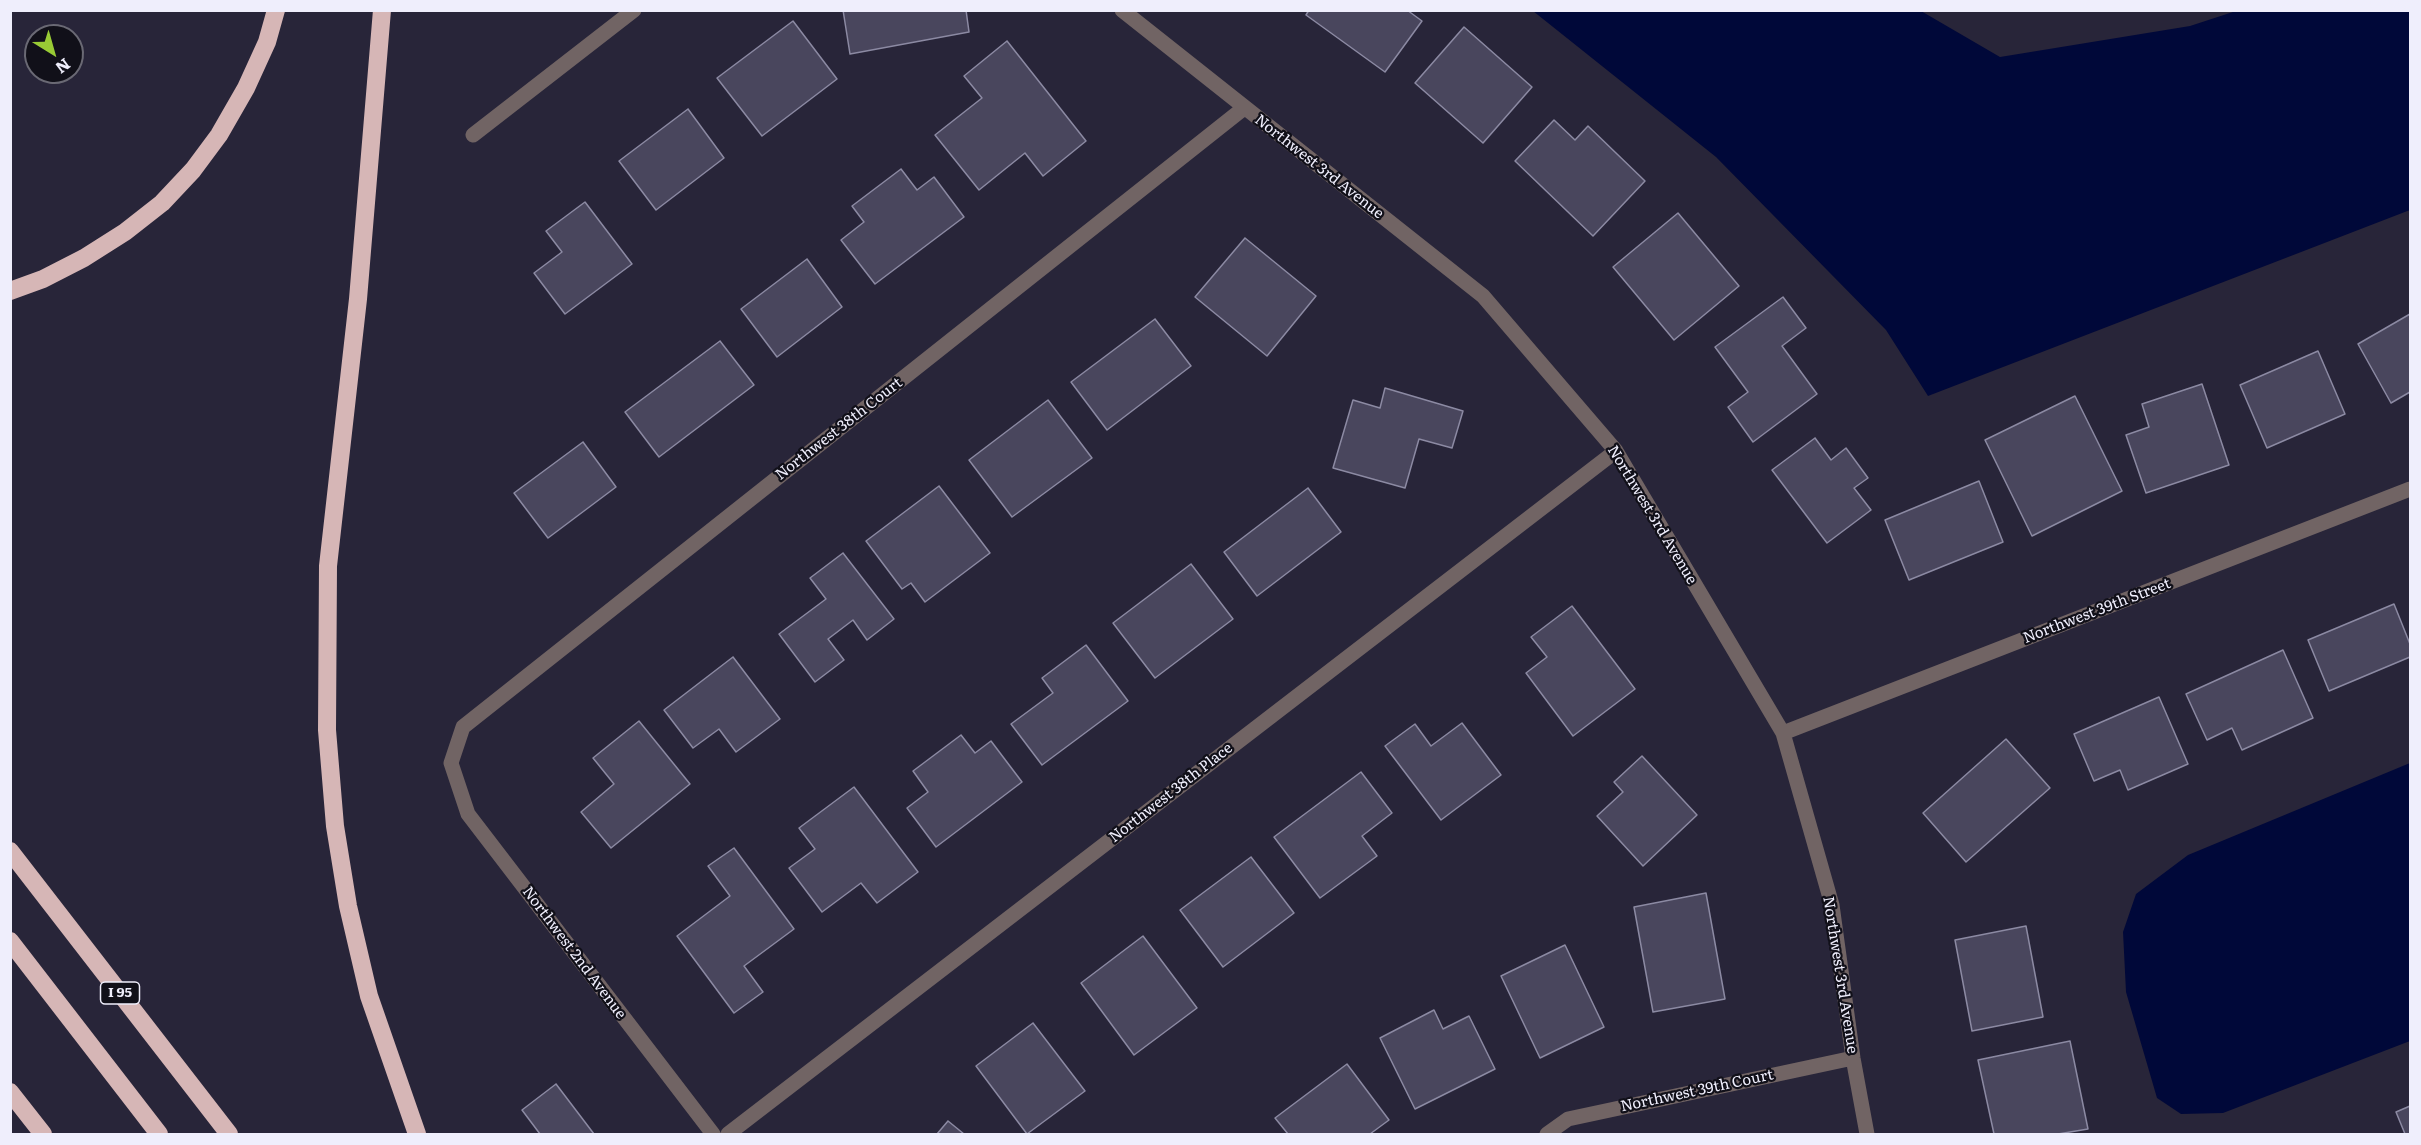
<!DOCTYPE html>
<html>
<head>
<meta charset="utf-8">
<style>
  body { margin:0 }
  #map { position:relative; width:2421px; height:1145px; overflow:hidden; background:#282539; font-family:Literata,serif }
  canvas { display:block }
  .frame { position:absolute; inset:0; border:12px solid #efeefc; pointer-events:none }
  .north { position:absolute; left:24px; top:24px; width:60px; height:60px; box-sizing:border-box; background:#111019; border:2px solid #6a6974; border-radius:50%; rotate:143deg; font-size:16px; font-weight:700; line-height:24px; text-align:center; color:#efeefc }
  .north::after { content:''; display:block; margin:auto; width:21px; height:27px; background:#99cb35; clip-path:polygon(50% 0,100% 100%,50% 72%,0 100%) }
</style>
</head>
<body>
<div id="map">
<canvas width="2421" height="1145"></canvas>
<div class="frame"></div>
<div class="north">N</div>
</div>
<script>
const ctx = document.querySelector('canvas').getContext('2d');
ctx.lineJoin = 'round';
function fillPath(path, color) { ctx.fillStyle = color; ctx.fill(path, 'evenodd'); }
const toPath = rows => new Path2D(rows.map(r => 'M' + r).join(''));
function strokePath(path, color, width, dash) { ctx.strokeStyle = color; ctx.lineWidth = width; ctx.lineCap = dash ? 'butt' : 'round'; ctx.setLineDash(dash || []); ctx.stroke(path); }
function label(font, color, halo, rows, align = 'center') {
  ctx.font = font + ' Literata,serif'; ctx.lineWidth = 4.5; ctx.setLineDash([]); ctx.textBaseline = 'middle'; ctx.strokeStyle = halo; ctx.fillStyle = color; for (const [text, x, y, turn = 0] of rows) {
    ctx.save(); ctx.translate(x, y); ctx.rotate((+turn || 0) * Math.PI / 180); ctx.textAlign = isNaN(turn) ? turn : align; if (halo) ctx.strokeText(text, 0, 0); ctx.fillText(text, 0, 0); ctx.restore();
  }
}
fillPath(toPath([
  [1533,11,1921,11,2000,57,2190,26,2236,11,2410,11,2410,210,1928,396,1886,330,1716,157],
  [2410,763,2410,1041,2223,1113,2181,1114,2157,1098,2126,992,2123,932,2136,894,2188,855]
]), '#000839');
const building = toPath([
  [843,10,966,10,969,32,850,54,843,10],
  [1309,10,1407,10,1422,21,1385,72,1306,15,1309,10],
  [793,21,837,79,762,136,717,78,793,21],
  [1464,27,1532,87,1483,143,1415,83,1464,27],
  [1007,41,1086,141,1043,176,1025,153,979,190,935,135,982,98,964,76,1007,41],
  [688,109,724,158,656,210,619,161,688,109],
  [1554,120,1575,140,1588,126,1645,181,1593,236,1515,161,1554,120],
  [901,169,917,190,934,177,964,217,875,284,841,240,864,222,852,206,901,169],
  [585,202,632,264,565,314,534,273,562,252,546,231,585,202],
  [1678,213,1739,286,1674,340,1613,267,1678,213],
  [1245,238,1316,296,1267,356,1195,297,1245,238],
  [807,259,842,307,777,357,741,309,807,259],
  [1783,297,1806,328,1782,346,1817,394,1753,442,1728,407,1748,392,1715,347,1783,297],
  [2410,314,2410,392,2391,403,2358,344,2410,314],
  [1155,319,1191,366,1107,430,1071,382,1155,319],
  [720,341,754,385,659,457,625,412,720,341],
  [2318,351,2345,414,2267,448,2240,385,2318,351],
  [2202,384,2229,465,2146,493,2126,435,2149,427,2142,404,2202,384],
  [1385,388,1463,411,1452,448,1419,439,1405,488,1333,468,1353,400,1380,408,1385,388],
  [2075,396,2122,491,2032,536,1985,440,2075,396],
  [1048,400,1092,458,1012,517,969,460,1048,400],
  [1815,438,1831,460,1846,448,1868,478,1854,488,1871,510,1827,543,1772,470,1815,438],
  [583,442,616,487,548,538,514,493,583,442],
  [1979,481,2003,542,1909,580,1885,520,1979,481],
  [939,486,990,553,925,602,911,583,902,589,866,541,939,486],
  [1308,488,1341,532,1257,596,1224,552,1308,488],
  [843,553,894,619,867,640,853,620,828,639,844,660,815,682,779,634,826,599,810,578,843,553],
  [1191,564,1233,619,1155,678,1113,623,1191,564],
  [2394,604,2410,644,2410,657,2329,691,2308,640,2394,604],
  [1572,606,1635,689,1573,736,1526,673,1547,657,1531,637,1572,606],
  [1086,645,1128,701,1042,765,1011,724,1053,693,1042,678,1086,645],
  [2283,650,2313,718,2242,750,2232,728,2207,740,2186,694,2283,650],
  [733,657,780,719,736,752,719,729,693,748,664,710,733,657],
  [2159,697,2188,764,2128,790,2120,770,2094,781,2074,734,2159,697],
  [639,721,690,784,611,848,581,812,614,784,593,758,639,721],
  [1462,723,1501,775,1441,820,1385,746,1415,724,1431,746,1462,723],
  [961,735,975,753,991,741,1022,782,936,847,907,808,928,792,913,771,961,735],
  [2006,739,2050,788,1966,862,1923,813,2006,739],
  [1642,756,1697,815,1643,866,1597,816,1623,792,1614,782,1642,756],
  [1361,772,1392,813,1362,836,1377,856,1320,898,1274,837,1361,772],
  [854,787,918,872,877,903,861,883,822,912,789,868,815,849,799,828,854,787],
  [734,848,794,929,744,966,763,992,734,1013,677,936,730,896,708,866,734,848],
  [1251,857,1294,913,1223,967,1180,910,1251,857],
  [1706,893,1725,999,1653,1012,1634,907,1706,893],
  [2026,926,2043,1017,1972,1031,1955,940,2026,926],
  [1143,936,1197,1008,1134,1055,1081,983,1143,936],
  [1565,945,1604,1027,1540,1058,1501,976,1565,945],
  [1434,1010,1443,1029,1469,1016,1495,1069,1415,1109,1380,1038,1434,1010],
  [1033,1023,1085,1091,1027,1134,976,1066,1033,1023],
  [2070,1041,2088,1129,2058,1134,1994,1134,1978,1060,2070,1041],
  [1347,1064,1389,1120,1370,1134,1288,1134,1275,1118,1347,1064],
  [556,1084,594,1134,540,1134,522,1110,556,1084],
  [2410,1106,2410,1134,2405,1134,2396,1112,2410,1106],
  [948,1121,964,1134,937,1134,948,1121]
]);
fillPath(building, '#49465d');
strokePath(building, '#8c8aa3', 1.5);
strokePath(toPath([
  [1122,10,1483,296,1616,451,1783,733,1832,905,1853,1058,1867,1134],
  [473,135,634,10],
  [1783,733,2410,489],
  [713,1134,468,814,451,763,463,727,1244,108],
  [728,1134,1616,451],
  [1547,1134,1568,1119,1853,1058]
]), '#716464', 15);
strokePath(toPath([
  [382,10,358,299,328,566,327,730,335,826,348,906,369,996,417,1134],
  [10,291,43,279,84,258,125,232,162,203,193,170,219,135,246,88,267,42,276,10],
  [10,851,229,1134],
  [10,941,159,1134],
  [10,1092,43,1134]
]), '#d6b6b6', 18);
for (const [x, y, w] of [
  [120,993,39]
]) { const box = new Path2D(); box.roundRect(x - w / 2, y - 11, w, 22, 4.5); ctx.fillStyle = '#111019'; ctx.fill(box); strokePath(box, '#efeefc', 1.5); }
label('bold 14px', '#efeefc', null, [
  ["I 95",120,993]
]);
label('15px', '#efeefc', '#111019', [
  ["Northwest 3rd Avenue",1319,167,38],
  ["Northwest 38th Court",839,429,-38],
  ["Northwest 3rd Avenue",1652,515,59],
  ["Northwest 39th Street",2097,611,-21],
  ["Northwest 38th Place",1171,793,-38],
  ["Northwest 2nd Avenue",574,953,53],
  ["Northwest 3rd Avenue",1840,975,81],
  ["Northwest 39th Court",1697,1091,-12]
]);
</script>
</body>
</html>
